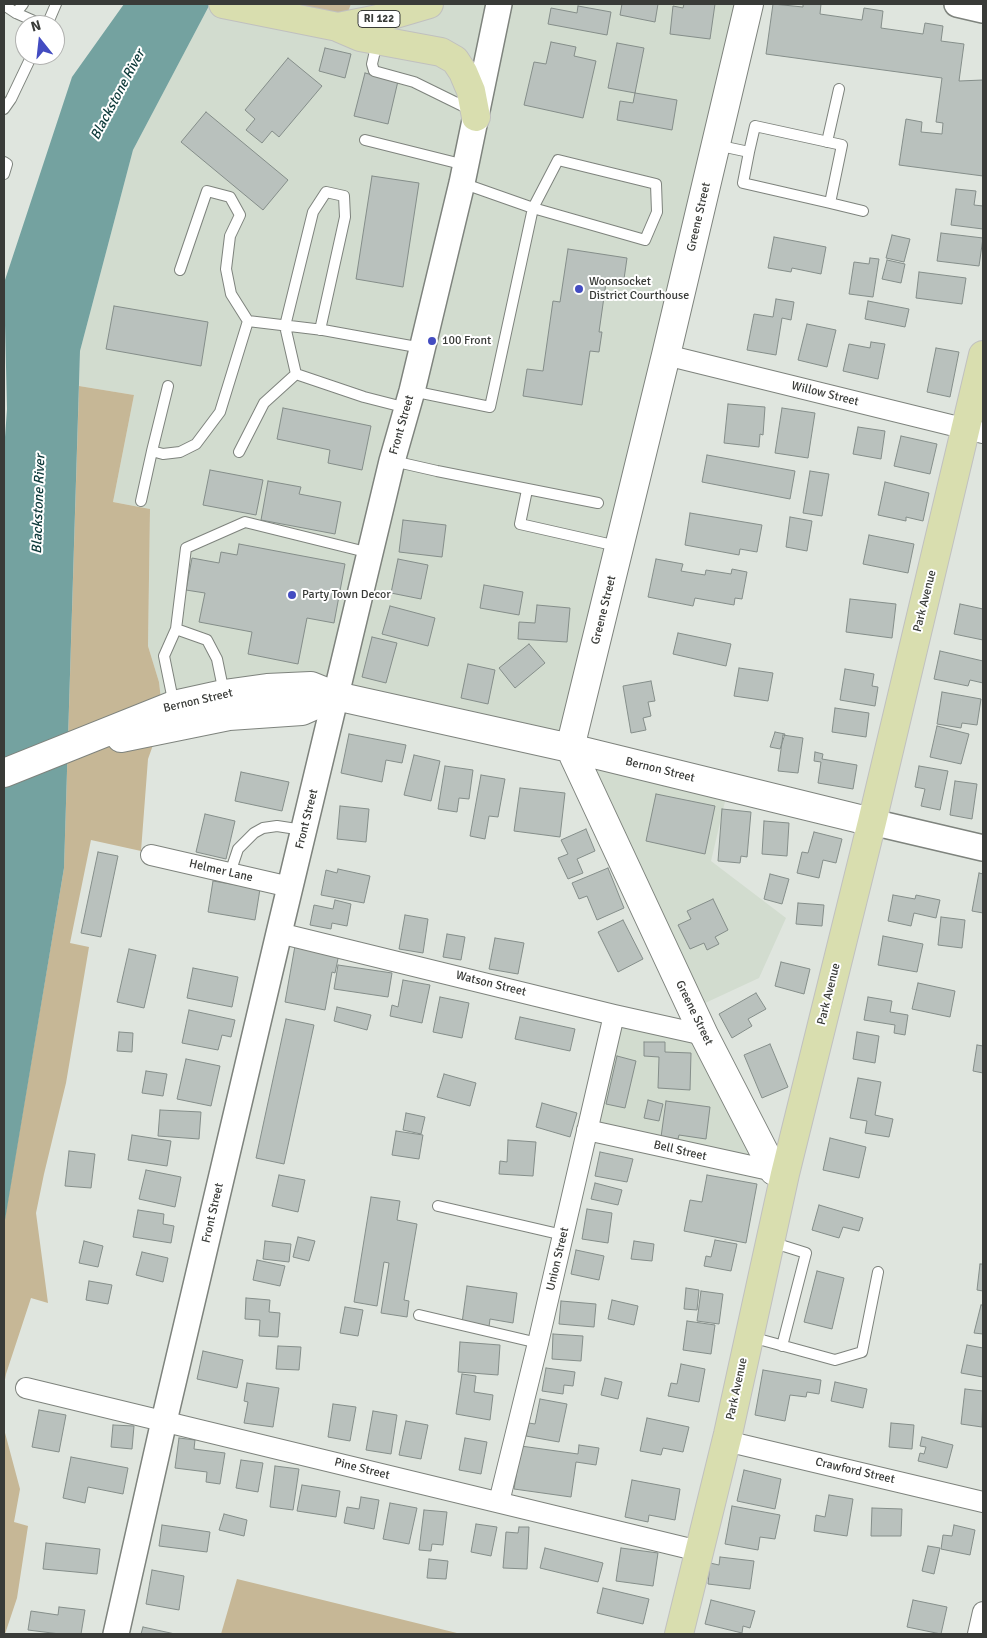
<!DOCTYPE html>
<html>
<head>
<meta charset="utf-8">
<style>
  body { margin:0 }
  #map { position:relative; width:987px; height:1638px; overflow:hidden; background:#dfe5de; font-family:Signika,sans-serif }
  canvas { display:block }
  .frame { position:absolute; inset:0; border:5px solid #393b38; pointer-events:none }
  .north { position:absolute; left:15px; top:15px; width:50px; height:50px; box-sizing:border-box; background:#fff; border:1px solid #b0b1af; border-radius:50%; rotate:344deg; font-size:14px; font-weight:700; line-height:20px; text-align:center; color:#393b38 }
  .north::after { content:''; display:block; margin:auto; width:18px; height:22px; background:#434cc1; clip-path:polygon(50% 0,100% 100%,50% 72%,0 100%) }
</style>
</head>
<body>
<div id="map">
<canvas width="987" height="1638"></canvas>
<div class="frame"></div>
<div class="north">N</div>
</div>
<script>
const ctx = document.querySelector('canvas').getContext('2d');
ctx.lineJoin = 'round';
function fillPath(path, color) { ctx.fillStyle = color; ctx.fill(path, 'evenodd'); }
const toPath = rows => new Path2D(rows.map(r => 'M' + r).join(''));
function strokePath(path, color, width, dash) { ctx.strokeStyle = color; ctx.lineWidth = width; ctx.lineCap = dash ? 'butt' : 'round'; ctx.setLineDash(dash || []); ctx.stroke(path); }
function label(font, color, halo, rows, align = 'center') {
  ctx.font = font + ' Signika,sans-serif'; ctx.lineWidth = 4; ctx.setLineDash([]); ctx.textBaseline = 'middle'; ctx.strokeStyle = halo; ctx.fillStyle = color; for (const [text, x, y, turn = 0] of rows) {
    ctx.save(); ctx.translate(x, y); ctx.rotate((+turn || 0) * Math.PI / 180); ctx.textAlign = isNaN(turn) ? turn : align; if (halo) ctx.strokeText(text, 0, 0); ctx.fillText(text, 0, 0); ctx.restore();
  }
}
fillPath(toPath([
  [210,4,346,17,351,4,758,4,567,754,323,699,163,717,159,682,148,646,150,509,113,502,134,395,79,386,80,351,133,150],
  [593,762,727,793,711,861,786,918,759,978,703,1004],
  [613,1011,706,1028,778,1167,583,1131]
]), '#d2dccf');
fillPath(toPath([
  [268,4,351,4,346,17],
  [79,386,134,395,113,502,150,509,148,646,159,682,163,717,148,759,141,851,91,840,70,943,89,947,66,1083,44,1174,36,1213,48,1303,31,1298,6,1374,4,1385,4,1223,64,868],
  [4,1429,20,1489,14,1522,28,1526,17,1598,5,1634],
  [237,1579,274,1588,461,1634,221,1634]
]), '#c6b796');
fillPath(toPath([
  [124,4,210,4,133,150,80,351,64,868,4,1226,4,451,7,409,4,283,72,77]
]), '#74a2a0');
const building = toPath([
  [622,4,658,4,655,22,620,15,622,4],
  [684,4,715,4,710,39,670,34,673,6,683,8,684,4],
  [773,4,803,7,803,4,821,4,820,14,862,20,864,8,883,11,881,28,923,34,925,23,943,26,941,41,964,44,959,81,983,80,983,176,899,165,906,119,922,122,921,132,942,134,943,123,936,122,942,78,766,54,773,4],
  [578,6,611,12,607,35,548,24,551,8,577,13,578,6],
  [551,42,576,47,574,56,596,61,583,118,524,105,534,62,546,64,551,42],
  [617,43,644,48,635,93,608,88,617,43],
  [325,48,351,54,345,78,319,71,325,48],
  [288,58,322,86,279,137,272,131,262,143,246,130,255,119,245,110,288,58],
  [365,73,398,81,388,124,354,116,365,73],
  [635,93,677,100,672,130,617,120,620,101,633,103,635,93],
  [206,112,288,180,263,210,181,142,206,112],
  [372,176,419,183,403,287,356,279,372,176],
  [956,189,976,191,974,205,983,206,983,229,951,225,956,189],
  [941,233,983,238,979,266,937,261,941,233],
  [892,235,910,239,904,262,886,258,892,235],
  [774,237,826,247,821,274,792,268,791,272,768,268,774,237],
  [568,249,627,258,623,286,606,283,599,332,602,332,599,352,590,351,582,405,523,396,527,369,543,371,553,301,560,302,568,249],
  [870,258,879,259,873,297,849,294,854,262,869,264,870,258],
  [887,260,905,264,901,283,882,279,887,260],
  [919,272,966,278,962,304,916,298,919,272],
  [776,299,794,302,791,320,782,318,776,355,747,350,754,314,773,317,776,299],
  [868,301,909,309,905,327,865,319,868,301],
  [114,306,208,322,201,366,106,349,114,306],
  [807,324,836,330,827,367,798,360,807,324],
  [871,342,885,344,878,379,843,371,849,344,870,348,871,342],
  [936,348,959,352,950,397,927,392,936,348],
  [728,404,765,407,763,435,760,434,759,447,724,443,728,404],
  [283,408,371,426,362,470,328,463,330,450,277,439,283,408],
  [782,408,815,413,808,458,775,453,782,408],
  [858,427,885,431,881,459,853,454,858,427],
  [901,436,937,444,930,474,894,466,901,436],
  [707,455,795,471,790,499,702,482,707,455],
  [210,470,263,480,256,515,203,505,210,470],
  [810,471,829,474,822,516,803,513,810,471],
  [268,481,301,487,299,494,341,502,335,534,261,520,268,481],
  [885,482,929,493,923,521,906,517,906,521,878,515,885,482],
  [690,513,762,525,757,552,740,549,739,555,685,545,690,513],
  [790,517,812,521,807,551,786,547,790,517],
  [403,520,446,525,442,557,399,552,403,520],
  [869,535,914,544,908,573,863,564,869,535],
  [239,544,345,564,334,623,307,618,298,664,248,654,252,632,199,622,205,593,186,590,192,558,219,563,221,552,237,555,239,544],
  [398,559,428,565,421,599,391,593,398,559],
  [656,559,683,564,681,571,705,575,706,570,731,574,732,569,747,572,742,599,735,598,734,605,695,598,693,606,648,597,656,559],
  [484,585,523,592,519,615,480,608,484,585],
  [850,599,896,604,892,638,846,632,850,599],
  [960,604,983,609,983,640,954,634,960,604],
  [537,605,570,608,567,642,518,639,519,622,535,623,537,605],
  [390,606,435,618,428,646,382,634,390,606],
  [678,633,731,644,726,666,673,654,678,633],
  [372,637,397,643,386,683,362,677,372,637],
  [529,644,545,663,515,688,499,668,529,644],
  [940,651,983,661,983,683,970,680,968,686,934,679,940,651],
  [468,664,495,670,488,704,461,698,468,664],
  [739,668,773,673,768,701,734,696,739,668],
  [845,669,874,674,872,686,878,687,875,706,840,700,845,669],
  [651,681,655,701,648,702,651,716,643,718,646,730,631,733,623,686,651,681],
  [942,692,981,699,977,725,962,723,961,728,937,724,942,692],
  [835,708,869,713,866,737,832,732,835,708],
  [937,726,969,734,961,764,930,757,937,726],
  [775,732,785,734,780,749,770,747,775,732],
  [349,734,406,745,402,763,386,760,382,782,341,773,349,734],
  [783,735,803,738,798,773,778,771,783,735],
  [815,752,823,754,822,759,857,765,853,789,818,783,821,762,814,761,815,752],
  [414,755,440,761,431,801,404,795,414,755],
  [445,766,473,770,469,799,459,798,457,812,438,809,445,766],
  [919,766,948,771,940,810,921,806,925,789,915,787,919,766],
  [241,772,289,782,282,811,235,801,241,772],
  [481,775,505,779,498,817,489,816,485,839,470,836,481,775],
  [955,781,977,784,972,819,950,815,955,781],
  [520,788,565,793,560,837,514,831,520,788],
  [656,794,715,806,705,854,646,841,656,794],
  [340,806,369,809,366,842,337,839,340,806],
  [722,809,751,812,747,857,741,856,740,863,718,861,722,809],
  [205,814,235,821,226,859,196,852,205,814],
  [764,821,789,823,787,856,762,854,764,821],
  [586,829,595,851,577,859,583,873,568,879,558,858,568,854,561,840,586,829],
  [814,832,842,839,836,863,823,860,819,878,797,873,802,852,808,853,814,832],
  [98,852,118,856,101,937,81,933,98,852],
  [608,868,624,908,597,920,587,896,579,899,572,883,608,868],
  [338,869,370,876,364,903,321,895,326,870,337,873,338,869],
  [979,873,983,874,983,913,972,911,979,873],
  [770,874,789,879,782,904,764,899,770,874],
  [213,881,260,889,255,920,208,912,213,881],
  [893,895,915,899,916,895,940,900,936,918,914,913,911,926,888,921,893,895],
  [713,899,728,930,715,937,719,944,707,950,704,943,690,949,678,925,691,919,687,911,713,899],
  [335,900,351,904,347,926,332,923,331,929,310,925,314,905,333,909,335,900],
  [798,903,824,905,822,926,796,924,798,903],
  [405,915,428,919,423,953,399,949,405,915],
  [941,917,965,920,962,948,938,945,941,917],
  [623,920,643,959,618,972,598,932,623,920],
  [447,934,465,937,461,960,443,957,447,934],
  [883,936,923,944,917,972,878,965,883,936],
  [495,938,524,943,518,974,489,969,495,938],
  [295,946,339,954,335,973,332,972,325,1010,285,1002,295,946],
  [129,949,156,955,144,1008,117,1002,129,949],
  [781,962,810,969,804,994,775,986,781,962],
  [338,965,392,973,388,997,334,989,338,965],
  [193,968,238,977,232,1007,187,998,193,968],
  [403,980,430,985,422,1023,390,1016,392,1005,398,1007,403,980],
  [918,983,955,991,950,1017,912,1009,918,983],
  [756,993,766,1009,748,1019,752,1026,732,1038,719,1014,756,993],
  [440,997,469,1003,462,1038,433,1032,440,997],
  [868,997,892,1001,890,1012,908,1015,905,1035,894,1033,895,1025,864,1020,868,997],
  [337,1007,371,1015,367,1030,334,1021,337,1007],
  [189,1010,235,1020,231,1037,222,1035,218,1050,182,1043,189,1010],
  [520,1017,575,1029,570,1051,515,1039,520,1017],
  [286,1019,314,1025,284,1164,256,1158,286,1019],
  [119,1032,133,1033,132,1052,117,1051,119,1032],
  [857,1032,879,1036,875,1063,853,1059,857,1032],
  [644,1042,665,1042,665,1052,691,1053,690,1090,658,1088,659,1057,644,1056,644,1042],
  [770,1044,788,1087,762,1098,744,1055,770,1044],
  [977,1045,983,1046,983,1073,973,1071,977,1045],
  [617,1056,636,1061,625,1108,606,1104,617,1056],
  [186,1059,220,1066,211,1106,177,1099,186,1059],
  [146,1071,167,1074,163,1096,142,1093,146,1071],
  [444,1074,476,1083,470,1106,437,1097,444,1074],
  [858,1078,881,1082,875,1115,893,1119,889,1137,865,1133,867,1121,850,1118,858,1078],
  [648,1100,663,1104,659,1121,644,1118,648,1100],
  [666,1101,710,1107,706,1139,679,1135,678,1139,661,1137,666,1101],
  [542,1103,577,1113,570,1137,536,1127,542,1103],
  [160,1110,201,1112,199,1139,158,1136,160,1110],
  [406,1113,425,1117,421,1134,403,1130,406,1113],
  [396,1131,423,1135,419,1159,392,1155,396,1131],
  [132,1135,171,1141,167,1166,128,1160,132,1135],
  [830,1138,866,1147,859,1178,823,1170,830,1138],
  [508,1140,536,1142,533,1176,499,1174,500,1161,507,1162,508,1140],
  [69,1151,95,1154,91,1188,65,1186,69,1151],
  [600,1152,633,1159,627,1182,595,1176,600,1152],
  [146,1170,181,1177,175,1207,139,1199,146,1170],
  [279,1175,305,1180,298,1212,272,1206,279,1175],
  [707,1175,757,1184,746,1243,684,1231,690,1200,702,1202,707,1175],
  [595,1183,622,1190,618,1205,591,1199,595,1183],
  [371,1197,400,1201,397,1220,417,1224,404,1300,409,1301,407,1317,381,1313,389,1263,384,1262,377,1306,354,1302,371,1197],
  [819,1205,863,1218,859,1231,843,1227,839,1238,812,1230,819,1205],
  [587,1209,612,1213,608,1243,582,1239,587,1209],
  [138,1210,164,1214,163,1224,174,1226,171,1243,133,1237,138,1210],
  [298,1237,315,1241,309,1261,293,1257,298,1237],
  [715,1240,737,1244,731,1271,704,1266,706,1256,711,1257,715,1240],
  [84,1241,103,1246,98,1267,79,1263,84,1241],
  [265,1241,291,1244,289,1262,263,1259,265,1241],
  [634,1241,654,1244,652,1261,631,1259,634,1241],
  [576,1250,604,1256,599,1280,571,1274,576,1250],
  [142,1252,168,1258,163,1282,136,1275,142,1252],
  [257,1260,285,1266,280,1286,253,1280,257,1260],
  [980,1264,983,1264,983,1291,977,1290,980,1264],
  [817,1271,844,1278,832,1329,804,1322,817,1271],
  [89,1281,112,1285,108,1304,86,1300,89,1281],
  [467,1286,517,1293,513,1323,490,1319,489,1327,462,1323,467,1286],
  [686,1288,699,1290,697,1310,684,1309,686,1288],
  [701,1291,723,1294,719,1324,697,1321,701,1291],
  [246,1298,270,1300,269,1312,280,1313,278,1337,259,1336,260,1320,245,1319,246,1298],
  [612,1300,638,1306,634,1325,608,1319,612,1300],
  [561,1301,596,1304,594,1327,559,1324,561,1301],
  [981,1305,983,1305,983,1334,974,1333,981,1305],
  [345,1307,363,1310,358,1336,340,1333,345,1307],
  [687,1321,715,1325,711,1354,683,1350,687,1321],
  [553,1334,583,1336,581,1361,552,1359,553,1334],
  [460,1342,500,1345,498,1375,458,1372,460,1342],
  [967,1345,983,1348,983,1377,961,1373,967,1345],
  [278,1346,301,1347,299,1370,276,1369,278,1346],
  [203,1351,243,1360,237,1388,197,1379,203,1351],
  [681,1364,705,1369,699,1402,668,1396,671,1383,677,1384,681,1364],
  [546,1368,575,1372,573,1386,564,1385,563,1394,542,1391,546,1368],
  [763,1370,821,1380,819,1394,807,1392,806,1397,790,1395,785,1421,755,1415,763,1370],
  [462,1374,476,1376,474,1392,493,1395,490,1420,456,1414,462,1374],
  [605,1378,622,1382,618,1399,601,1395,605,1378],
  [835,1382,867,1389,863,1408,831,1401,835,1382],
  [247,1383,279,1388,273,1427,244,1423,248,1402,244,1401,247,1383],
  [965,1389,983,1391,982,1427,961,1424,965,1389],
  [540,1399,567,1404,559,1442,526,1436,529,1423,535,1424,540,1399],
  [333,1404,356,1407,350,1441,328,1437,333,1404],
  [39,1410,66,1415,59,1452,32,1447,39,1410],
  [373,1411,397,1415,391,1454,366,1450,373,1411],
  [647,1418,689,1427,683,1452,663,1448,661,1455,640,1451,647,1418],
  [406,1421,428,1425,421,1459,399,1455,406,1421],
  [891,1423,914,1425,912,1449,889,1447,891,1423],
  [113,1425,134,1426,132,1449,111,1447,113,1425],
  [922,1437,953,1445,947,1468,918,1461,920,1453,924,1454,926,1447,920,1446,922,1437],
  [179,1438,195,1440,194,1449,225,1453,220,1484,206,1482,207,1472,175,1468,179,1438],
  [465,1438,487,1442,481,1474,459,1470,465,1438],
  [579,1445,599,1448,596,1465,576,1462,571,1497,514,1489,521,1446,578,1454,579,1445],
  [71,1457,128,1468,123,1494,88,1487,85,1503,63,1498,71,1457],
  [241,1460,263,1463,258,1492,236,1488,241,1460],
  [275,1466,299,1469,293,1510,270,1507,275,1466],
  [744,1470,781,1479,775,1509,737,1501,744,1470],
  [632,1480,680,1489,675,1520,649,1515,648,1522,625,1517,632,1480],
  [302,1485,340,1491,336,1517,297,1511,302,1485],
  [829,1495,853,1499,847,1536,814,1531,816,1515,825,1517,829,1495],
  [361,1497,379,1500,374,1529,344,1523,347,1507,359,1509,361,1497],
  [390,1503,417,1508,409,1544,383,1539,390,1503],
  [732,1506,780,1515,775,1539,760,1537,758,1550,725,1544,732,1506],
  [872,1508,902,1509,901,1536,871,1536,872,1508],
  [424,1510,447,1512,443,1545,432,1544,431,1551,419,1550,424,1510],
  [224,1514,247,1520,244,1536,219,1530,224,1514],
  [476,1524,497,1527,491,1556,471,1552,476,1524],
  [162,1525,210,1532,207,1552,159,1546,162,1525],
  [954,1525,975,1530,970,1555,941,1549,943,1535,952,1536,954,1525],
  [519,1527,529,1527,527,1569,503,1568,506,1532,518,1533,519,1527],
  [46,1543,100,1549,97,1574,43,1569,46,1543],
  [928,1546,940,1548,934,1574,922,1571,928,1546],
  [545,1548,603,1563,598,1582,540,1568,545,1548],
  [621,1548,658,1553,653,1586,616,1581,621,1548],
  [720,1557,754,1561,750,1589,708,1584,710,1563,719,1565,720,1557],
  [429,1559,448,1561,446,1579,427,1578,429,1559],
  [152,1570,184,1576,179,1610,146,1604,152,1570],
  [603,1588,649,1599,643,1624,597,1613,603,1588],
  [711,1600,755,1611,750,1628,743,1626,742,1633,705,1624,711,1600],
  [913,1600,947,1607,941,1634,907,1627,913,1600],
  [59,1607,85,1610,81,1634,60,1634,28,1630,31,1611,58,1615,59,1607],
  [143,1627,175,1634,141,1634,143,1627]
]);
fillPath(building, '#b9c1bd');
strokePath(building, '#858e8a', 1);
const service = toPath([
  [23,4,16,13,43,25],
  [4,5,16,13],
  [47,25,56,4],
  [377,42,372,64,374,71,414,82,471,110],
  [4,109,11,99,32,55],
  [365,140,465,165],
  [827,142,839,89],
  [716,145,749,152,743,183,830,203,842,145,755,126,749,152],
  [4,162,7,164,4,174],
  [830,203,863,211],
  [180,270,207,191,230,197,240,215,230,236,226,269,231,294,248,321,323,330,422,348],
  [320,330,345,217,344,196,326,192,313,212,285,326,296,374,364,397,407,408],
  [168,386,152,451,163,454,180,452,196,444,220,412,248,321],
  [412,391,490,407,533,208,558,160,656,184,657,212,645,240,533,208,462,183],
  [239,452,264,403,296,374],
  [393,461,437,471,598,503],
  [527,490,520,524,617,546],
  [141,501,152,451],
  [176,629,207,640,217,659,224,693],
  [174,705,164,656,176,629,186,548,245,522,370,553],
  [230,873,238,849,254,833,263,828,277,826,303,830],
  [438,1206,563,1235],
  [771,1242,806,1253,782,1346],
  [419,1315,538,1343],
  [751,1337,835,1360,862,1352,878,1272]
]);
const minor = toPath([
  [666,355,983,433],
  [151,855,290,887],
  [279,933,614,1015,704,1035],
  [587,1130,783,1173],
  [26,1388,699,1551],
  [726,1441,983,1502],
  [499,1502,538,1343,614,1015],
  [978,1634,983,1612]
]);
const tertiary = toPath([
  [957,4,983,10],
  [872,822,983,848],
  [116,1634,164,1421,279,933,392,461,412,391,462,183,499,4]
]);
const secondary = toPath([
  [749,4,666,355,570,748,704,1035,774,1171],
  [121,738,229,716,302,711,336,696],
  [4,773,174,705,224,694,267,688,311,686,336,696,570,748,872,822]
]);
const primary = toPath([
  [223,4,338,27,378,19,429,4],
  [339,28,360,37,441,52,455,60,463,72,471,91,476,117],
  [679,1634,728,1434,785,1174,872,822,983,355]
]);
strokePath(service, '#7e837d', 12);
strokePath(minor, '#7e837d', 22);
strokePath(tertiary, '#7e837d', 28);
strokePath(secondary, '#7e837d', 30);
strokePath(primary, '#c0c0bf', 30);
strokePath(service, '#fff', 10);
strokePath(minor, '#fff', 20);
strokePath(tertiary, '#fff', 25);
strokePath(secondary, '#fff', 28);
strokePath(primary, '#d9deaf', 28);
for (const [x, y, r, color] of [
  [579,289,5,"#434cc1"],
  [432,341,5,"#434cc1"],
  [292,595,5,"#434cc1"]
]) { const dot = new Path2D(); dot.arc(x, y, r, 0, 2 * Math.PI); ctx.fillStyle = color; ctx.fill(dot); strokePath(dot, '#fff', 2); }
for (const [x, y, w] of [
  [379,19,42]
]) { const box = new Path2D(); box.roundRect(x - w / 2, y - 8.5, w, 17, 4); ctx.fillStyle = '#fff'; ctx.fill(box); strokePath(box, '#393b38', 1); }
label('bold 11px', '#393b38', null, [
  ["RI 122",379,19]
]);
label('12px', '#393b38', '#fff', [
  ["Greene Street",699,217,-77],
  ["Willow Street",825,394,14],
  ["Front Street",402,425,-74],
  ["Park Avenue",925,601,-76],
  ["Greene Street",604,610,-76],
  ["Bernon Street",198,701,-13],
  ["Bernon Street",660,770,14],
  ["Front Street",307,819,-76],
  ["Helmer Lane",221,871,13],
  ["Watson Street",491,984,14],
  ["Park Avenue",829,994,-76],
  ["Greene Street",694,1013,64],
  ["Bell Street",680,1151,13],
  ["Front Street",213,1213,-77],
  ["Union Street",558,1259,-77],
  ["Park Avenue",737,1389,-78],
  ["Pine Street",362,1469,14],
  ["Crawford Street",855,1471,13]
]);
label('12px', '#393b38', '#fff', [
  ["Woonsocket",589,282],
  ["District Courthouse",589,296],
  ["100 Front",442,341],
  ["Party Town Decor",302,595]
], 'left');
label('italic 14px', '#0c3939', '#fff', [
  ["Blackstone River",118,95,-62],
  ["Blackstone River",39,504,-88]
]);
</script>
</body>
</html>
